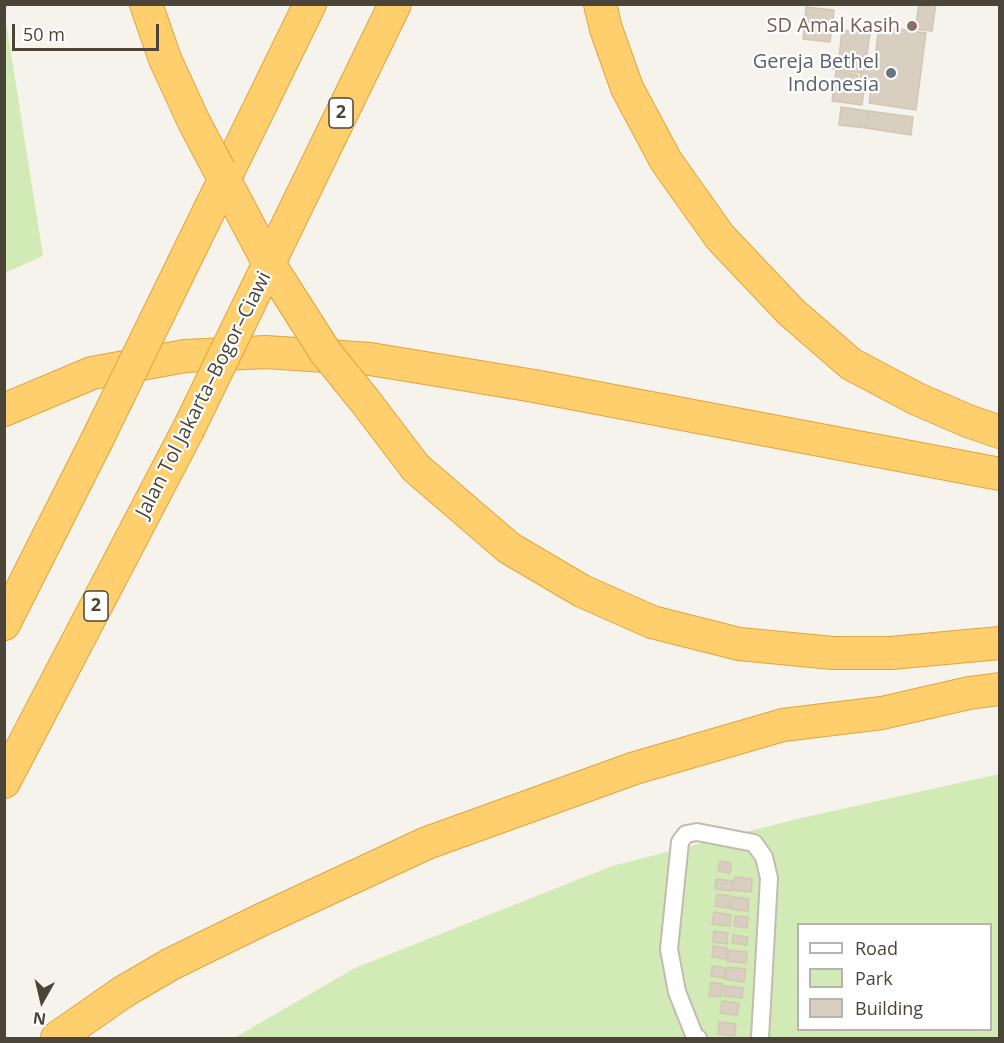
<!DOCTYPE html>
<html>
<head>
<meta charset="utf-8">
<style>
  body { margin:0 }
  #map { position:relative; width:1004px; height:1043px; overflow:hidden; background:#f6f3ec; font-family:"Open Sans",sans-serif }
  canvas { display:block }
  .frame { position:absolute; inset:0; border:6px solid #4b4439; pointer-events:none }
  .legend { position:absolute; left:797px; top:923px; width:195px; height:108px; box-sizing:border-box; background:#fff; border:2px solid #b7b4b0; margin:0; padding:8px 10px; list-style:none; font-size:18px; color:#4b4439 }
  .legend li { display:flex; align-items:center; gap:12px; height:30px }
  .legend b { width:30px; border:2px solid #b7b4b0 }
  .north { position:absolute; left:12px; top:971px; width:60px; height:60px; -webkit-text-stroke:4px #fff; paint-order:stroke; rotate:188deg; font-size:16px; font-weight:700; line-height:24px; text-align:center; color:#4b4439 }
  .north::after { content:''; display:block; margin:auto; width:21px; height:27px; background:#4b4439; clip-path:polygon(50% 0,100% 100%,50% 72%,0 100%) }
  .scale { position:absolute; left:12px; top:24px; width:147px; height:27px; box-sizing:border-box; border:3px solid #4b4439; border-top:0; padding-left:8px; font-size:18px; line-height:21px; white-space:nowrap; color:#4b4439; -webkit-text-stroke:4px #fff; paint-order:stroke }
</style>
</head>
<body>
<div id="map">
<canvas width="1004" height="1043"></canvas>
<div class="frame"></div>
<ul class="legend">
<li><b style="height:8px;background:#fff"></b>Road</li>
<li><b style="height:16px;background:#d2eab5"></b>Park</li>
<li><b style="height:16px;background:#d8cfc1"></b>Building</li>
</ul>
<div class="north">N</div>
<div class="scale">50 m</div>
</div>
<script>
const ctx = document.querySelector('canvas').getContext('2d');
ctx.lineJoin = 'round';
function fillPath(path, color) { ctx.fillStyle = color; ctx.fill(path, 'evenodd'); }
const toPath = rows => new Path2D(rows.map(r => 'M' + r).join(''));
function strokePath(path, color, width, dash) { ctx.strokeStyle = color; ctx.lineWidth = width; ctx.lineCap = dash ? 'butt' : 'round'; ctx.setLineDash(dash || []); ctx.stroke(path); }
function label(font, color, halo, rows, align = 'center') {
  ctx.font = font + ' "Open Sans",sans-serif'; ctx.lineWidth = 4.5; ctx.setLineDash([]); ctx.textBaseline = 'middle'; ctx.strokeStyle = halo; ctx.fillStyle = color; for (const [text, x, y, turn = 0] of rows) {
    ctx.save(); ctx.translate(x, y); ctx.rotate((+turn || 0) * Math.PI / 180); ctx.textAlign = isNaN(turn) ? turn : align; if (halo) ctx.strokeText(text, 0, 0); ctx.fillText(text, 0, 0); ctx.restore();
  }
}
fillPath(toPath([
  [4,9,43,256,5,273,4,273],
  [999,774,999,1038,234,1038,355,968,612,866,797,819],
  [798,924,990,924,990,1030,798,1030]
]), '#d2eab5');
const building = toPath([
  [919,4,936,4,932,31,915,29,919,4],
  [806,7,834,10,830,42,803,39,806,7],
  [879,26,926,33,916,110,869,103,872,82,860,80,863,63,874,65,879,26],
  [842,30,870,34,866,61,839,57,842,30],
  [834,59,861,63,860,73,833,69,834,59],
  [836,71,858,75,857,82,865,84,862,105,832,101,836,71],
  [841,107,868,111,866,128,839,125,841,107],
  [868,111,913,117,911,135,866,128,868,111],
  [720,861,731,863,730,873,718,871,720,861],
  [735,877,752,879,751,892,733,890,735,877],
  [716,879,733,881,731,891,715,889,716,879],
  [717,894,730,896,729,908,715,906,717,894],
  [732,897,749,899,748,911,731,909,732,897],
  [714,912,731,915,730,926,712,924,714,912],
  [735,916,748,917,747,928,734,926,735,916],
  [714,931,728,933,727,944,713,942,714,931],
  [733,935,748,937,747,945,732,943,733,935],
  [713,946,727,948,726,959,712,957,713,946],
  [728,950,747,952,746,963,727,961,728,950],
  [712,966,725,968,724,978,711,976,712,966],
  [727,967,746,969,744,982,725,979,727,967],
  [711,982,723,984,721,997,709,996,711,982],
  [725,986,743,988,742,998,724,996,725,986],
  [722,1001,739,1003,737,1015,720,1013,722,1001],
  [719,1022,736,1024,735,1036,718,1034,719,1022]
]);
fillPath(building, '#d8cfc1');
strokePath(building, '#d3c7b4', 1.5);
const minor = toPath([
  [698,1038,695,1037,677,992,669,949,680,842,686,834,697,832,754,843,764,857,769,878,760,1038]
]);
const motorway = toPath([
  [146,4,165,59],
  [600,4,606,29,627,88,666,161,720,237,791,312,851,364,917,399,968,421,1000,432],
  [226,176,310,4],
  [289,222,395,4],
  [4,410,92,373,185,356,266,352,370,359,425,368,534,386,1000,474],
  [416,468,509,548,582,591,652,622,739,644,833,653,891,653,1000,643],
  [4,624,96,442],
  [4,782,188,430],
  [57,1038,123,992,171,964,263,919,427,843,635,768,783,725,882,713,969,693,1000,689]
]);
strokePath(minor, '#c2bbae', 20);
strokePath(motorway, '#e0a43c', 34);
strokePath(minor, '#fff', 16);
strokePath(motorway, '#ffcf6e', 32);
const motorwayBridge = toPath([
  [165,59,194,122,268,262,326,353,365,401,416,468],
  [188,430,289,222],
  [96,442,226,176]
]);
strokePath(motorwayBridge, '#e0a43c', 34, []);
strokePath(motorwayBridge, '#ffcf6e', 32);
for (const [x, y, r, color] of [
  [912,26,6,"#8d6e63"],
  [891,73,6,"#6b7280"]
]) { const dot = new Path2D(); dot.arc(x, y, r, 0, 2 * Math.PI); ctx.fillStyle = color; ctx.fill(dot); strokePath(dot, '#fff', 2); }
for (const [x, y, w] of [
  [341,113,24],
  [96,606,24]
]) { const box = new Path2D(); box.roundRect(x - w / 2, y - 15, w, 30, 4.5); ctx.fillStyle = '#fff'; ctx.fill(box); strokePath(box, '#4b4439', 1.5); }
label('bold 18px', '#4b4439', null, [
  ["2",341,113],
  ["2",96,606]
]);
label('20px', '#785e54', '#fff', [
  ["SD Amal Kasih",900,26]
], 'right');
label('20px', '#5b616d', '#fff', [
  ["Gereja Bethel",879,62],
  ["Indonesia",879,85]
], 'right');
label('20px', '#4b4439', '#fff', [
  ["Jalan Tol Jakarta–Bogor–Ciawi",204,395,-63]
]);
</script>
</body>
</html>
